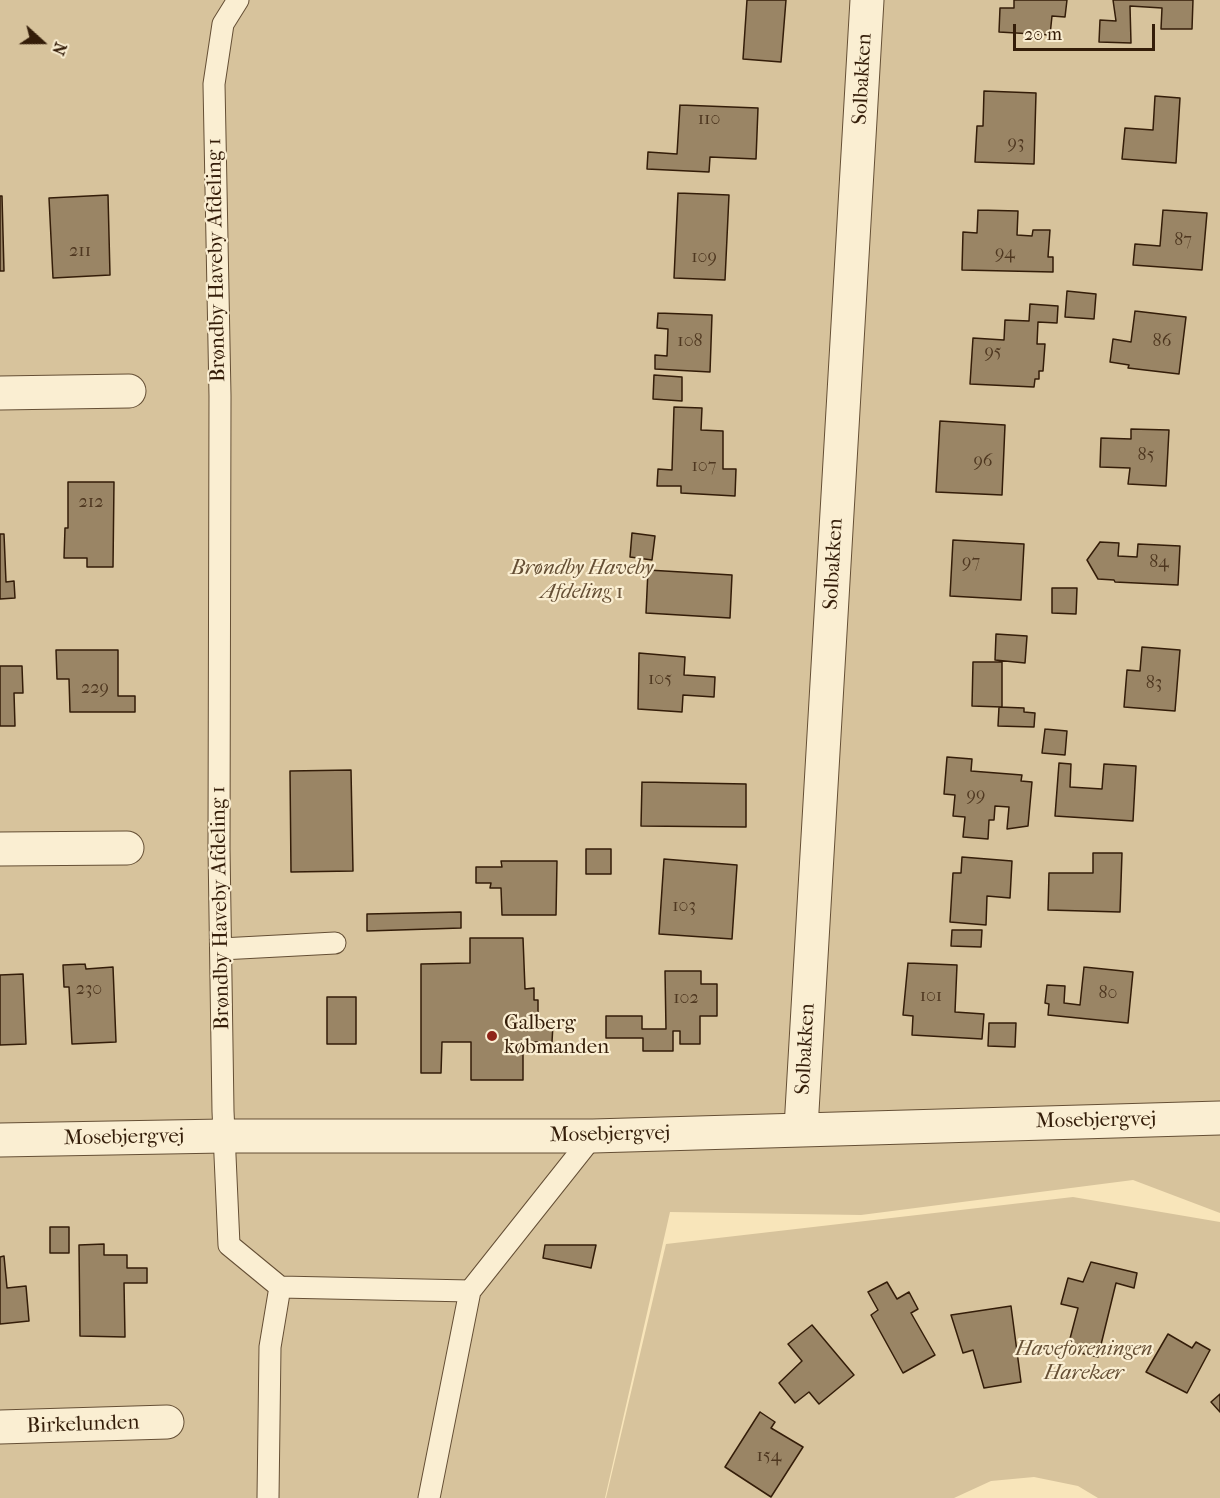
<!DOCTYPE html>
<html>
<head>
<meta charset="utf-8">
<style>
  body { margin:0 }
  #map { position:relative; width:1220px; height:1498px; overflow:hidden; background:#f8e5ba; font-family:"IM FELL French Canon",serif }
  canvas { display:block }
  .north { position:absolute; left:12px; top:12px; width:60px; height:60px; -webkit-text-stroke:4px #faeed2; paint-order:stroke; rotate:111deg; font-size:16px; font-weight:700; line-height:24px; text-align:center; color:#341d09 }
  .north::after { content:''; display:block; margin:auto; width:21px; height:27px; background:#341d09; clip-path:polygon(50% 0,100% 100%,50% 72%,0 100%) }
  .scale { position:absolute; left:1013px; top:24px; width:142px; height:27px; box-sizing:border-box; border:3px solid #341d09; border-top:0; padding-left:8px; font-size:18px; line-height:21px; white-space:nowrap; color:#341d09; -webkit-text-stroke:4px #faeed2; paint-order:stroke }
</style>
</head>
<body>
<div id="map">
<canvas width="1220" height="1498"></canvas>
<div class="north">N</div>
<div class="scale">20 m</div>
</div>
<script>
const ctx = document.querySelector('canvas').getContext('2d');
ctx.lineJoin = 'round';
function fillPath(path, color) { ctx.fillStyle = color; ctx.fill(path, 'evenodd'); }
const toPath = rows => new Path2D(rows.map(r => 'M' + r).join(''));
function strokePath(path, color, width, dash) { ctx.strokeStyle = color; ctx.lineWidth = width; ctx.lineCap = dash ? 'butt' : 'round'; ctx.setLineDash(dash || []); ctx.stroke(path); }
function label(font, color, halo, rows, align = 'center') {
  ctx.font = font + ' "IM FELL French Canon",serif'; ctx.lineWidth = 4.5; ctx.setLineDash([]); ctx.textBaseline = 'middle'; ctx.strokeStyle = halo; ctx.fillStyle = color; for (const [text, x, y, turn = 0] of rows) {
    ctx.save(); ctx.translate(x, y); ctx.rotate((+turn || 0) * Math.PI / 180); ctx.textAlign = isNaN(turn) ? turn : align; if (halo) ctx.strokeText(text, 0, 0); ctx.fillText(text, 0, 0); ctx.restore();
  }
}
fillPath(toPath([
  [0,0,1220,0,1220,1213,1133,1180,861,1215,670,1212,605,1498,0,1498],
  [1073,1197,1220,1222,1220,1498,1098,1498,1078,1486,1034,1477,991,1481,954,1498,606,1498,666,1244]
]), '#d7c39c');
const building = toPath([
  [747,0,786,0,781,62,743,59,747,0],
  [1014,0,1067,0,1065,17,1052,16,1050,35,999,32,1000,8,1014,8,1014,0],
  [1113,0,1193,0,1192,29,1161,29,1162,8,1130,6,1131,43,1099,42,1100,20,1116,21,1113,0],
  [984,91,1036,93,1034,164,975,162,977,126,983,126,984,91],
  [1155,96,1180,98,1176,163,1122,159,1125,128,1153,130,1155,96],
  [680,105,758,108,756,159,710,157,709,172,647,169,648,152,677,154,680,105],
  [678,193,729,195,725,280,674,278,678,193],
  [108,195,110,275,53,278,49,198,108,195],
  [0,196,2,196,4,271,0,271,0,196],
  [978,210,1018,211,1017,235,1032,236,1033,230,1050,230,1048,257,1053,257,1053,272,962,270,963,232,977,233,978,210],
  [1163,210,1207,213,1202,270,1133,265,1135,244,1160,246,1163,210],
  [1067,291,1096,294,1094,319,1065,317,1067,291],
  [1030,304,1058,306,1057,323,1038,322,1037,344,1045,344,1043,371,1039,371,1039,379,1035,379,1034,387,970,384,973,338,1004,340,1005,320,1029,321,1030,304],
  [1135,311,1186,317,1179,374,1128,368,1129,365,1110,362,1113,339,1131,342,1135,311],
  [658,313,712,315,710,372,655,369,655,355,667,356,668,329,657,328,658,313],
  [654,375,682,377,682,401,653,399,654,375],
  [674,407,702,408,701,430,723,431,723,469,736,469,735,496,681,493,681,486,657,486,658,469,672,470,674,407],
  [940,421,1005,425,1002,495,936,492,940,421],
  [1131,429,1169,430,1166,486,1128,484,1130,468,1100,467,1101,438,1131,439,1131,429],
  [68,482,114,482,113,567,87,567,87,558,64,558,65,528,68,528,68,482],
  [632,533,655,536,652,560,630,557,632,533],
  [0,534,4,534,6,582,14,581,15,598,0,599,0,534],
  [953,540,1024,544,1021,600,950,596,953,540],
  [1100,542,1119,543,1118,556,1137,557,1138,544,1180,546,1178,585,1115,582,1114,580,1098,579,1087,560,1100,542],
  [648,570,732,575,730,618,646,613,648,570],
  [1052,588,1077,588,1076,614,1052,613,1052,588],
  [996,634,1027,636,1025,663,995,660,996,634],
  [1142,647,1180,650,1175,711,1124,707,1127,670,1140,671,1142,647],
  [56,650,118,650,118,696,135,696,135,712,70,712,69,679,57,679,56,650],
  [639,653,685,657,684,675,715,677,714,697,683,695,682,712,638,709,639,653],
  [973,662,1002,662,1002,707,972,706,973,662],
  [0,666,22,666,23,693,14,693,15,726,0,726,0,666],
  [999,707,1024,708,1024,712,1035,713,1034,727,998,726,999,707],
  [1045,729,1067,731,1065,755,1042,753,1045,729],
  [947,757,972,759,971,771,1022,775,1021,781,1032,782,1028,826,1007,829,1009,807,995,806,994,820,989,820,988,839,963,837,965,817,953,816,955,795,944,794,947,757],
  [1059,763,1071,764,1070,787,1102,789,1104,764,1136,766,1133,821,1055,816,1059,763],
  [351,770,353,871,291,872,290,771,351,770],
  [642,782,746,784,746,827,641,826,642,782],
  [586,849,611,849,611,874,586,874,586,849],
  [1093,853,1122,853,1120,912,1048,910,1049,873,1093,873,1093,853],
  [962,857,1012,861,1010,898,987,896,986,925,950,922,953,873,961,873,962,857],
  [664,859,737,865,732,939,659,934,664,859],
  [501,861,557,861,556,915,502,915,501,888,490,888,491,883,476,883,476,867,502,867,501,861],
  [461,912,461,928,367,931,367,914,461,912],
  [952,930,982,930,981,947,951,946,952,930],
  [470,938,523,938,525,989,534,988,534,1000,538,1000,538,1024,553,1024,552,1042,523,1042,523,1080,471,1080,471,1042,442,1042,441,1073,421,1073,421,964,470,963,470,938],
  [908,963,957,965,955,1012,984,1014,982,1039,912,1035,913,1016,903,1015,908,963],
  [85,964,86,969,113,967,116,1042,72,1044,69,987,64,987,63,965,85,964],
  [1084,967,1133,972,1128,1023,1048,1015,1049,1004,1045,1003,1047,985,1065,986,1064,1003,1080,1005,1084,967],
  [665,971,701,971,701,984,717,984,717,1016,700,1016,700,1044,680,1044,680,1031,673,1031,673,1051,643,1051,643,1038,606,1038,606,1016,642,1016,642,1029,666,1029,665,971],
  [23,974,26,1044,0,1045,0,975,23,974],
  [327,997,356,997,356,1044,327,1044,327,997],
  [989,1023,1016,1023,1015,1047,988,1046,989,1023],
  [50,1227,69,1227,69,1253,50,1253,50,1227],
  [104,1244,104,1255,127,1255,127,1268,147,1268,147,1283,124,1283,125,1337,80,1336,79,1245,104,1244],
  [545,1245,596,1245,591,1268,543,1258,545,1245],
  [4,1256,7,1288,26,1286,29,1321,0,1324,0,1257,4,1256],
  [1091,1262,1137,1273,1134,1288,1116,1283,1098,1357,1067,1350,1078,1308,1061,1304,1068,1278,1083,1282,1091,1262],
  [887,1282,897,1299,909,1292,918,1309,911,1313,935,1355,903,1373,871,1315,878,1310,868,1292,887,1282],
  [1011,1306,1021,1382,984,1388,973,1350,963,1353,951,1315,1011,1306],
  [812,1325,854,1375,819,1404,809,1392,795,1403,779,1383,802,1361,788,1344,812,1325],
  [1168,1334,1192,1348,1196,1342,1210,1350,1187,1393,1146,1372,1168,1334],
  [1220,1394,1220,1412,1211,1402,1220,1394],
  [760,1412,775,1422,771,1428,803,1447,771,1497,725,1467,760,1412]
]);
fillPath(building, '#9a8565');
strokePath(building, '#341d09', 1.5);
const lane = toPath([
  [238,0,223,24,214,84,220,396,219,848,223,1111,229,1245,280,1287,470,1291,593,1136],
  [221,949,335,943],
  [268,1498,270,1347,280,1287],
  [429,1498,470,1291]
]);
const street = toPath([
  [0,393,129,391],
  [0,849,127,848],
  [801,1128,867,0],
  [0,1140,223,1136,593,1136,1220,1118],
  [0,1427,167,1422]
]);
strokePath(lane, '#654f35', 23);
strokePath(street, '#654f35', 35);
strokePath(lane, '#faeed2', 21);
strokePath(street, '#faeed2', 33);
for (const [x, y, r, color] of [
  [492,1036,6,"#8f2418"]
]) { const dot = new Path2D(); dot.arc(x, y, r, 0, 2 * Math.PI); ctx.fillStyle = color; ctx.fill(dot); strokePath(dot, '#faeed2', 2); }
label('18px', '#4e3720', null, [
  ["110",709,120],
  ["93",1016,144],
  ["87",1183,241],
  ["211",80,252],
  ["94",1005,254],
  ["109",704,258],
  ["108",690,342],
  ["86",1162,342],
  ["95",993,353],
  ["85",1146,456],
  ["96",983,462],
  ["107",704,467],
  ["212",91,503],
  ["97",971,563],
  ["84",1159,563],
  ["105",660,680],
  ["83",1154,684],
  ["229",95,689],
  ["99",976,796],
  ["103",684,907],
  ["230",89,990],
  ["80",1108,994],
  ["101",931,997],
  ["102",686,999],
  ["154",769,1457]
]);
label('21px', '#341d09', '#faeed2', [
  ["Solbakken",863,79,-87],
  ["Brøndby Haveby Afdeling 1",217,260,-91],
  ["Solbakken",834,564,-87],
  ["Brøndby Haveby Afdeling 1",221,908,-91],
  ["Solbakken",806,1049,-87],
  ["Mosebjergvej",1096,1121,-1],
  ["Mosebjergvej",610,1135,-1],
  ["Mosebjergvej",124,1138,-1],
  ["Birkelunden",83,1425,-2]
]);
label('italic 21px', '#654f35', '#faeed2', [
  ["Brøndby Haveby",582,569],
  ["Afdeling 1",582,593],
  ["Haveforeningen",1084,1350],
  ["Harekær",1084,1374]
]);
label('21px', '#341d09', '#faeed2', [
  ["Galberg",504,1024],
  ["købmanden",504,1048]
], 'left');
</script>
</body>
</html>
